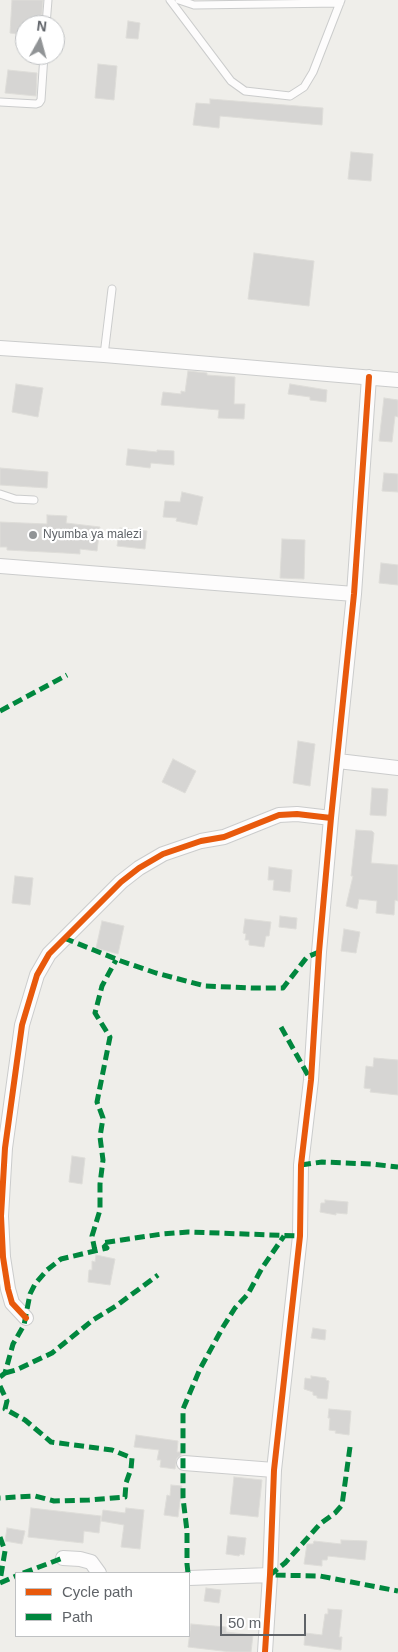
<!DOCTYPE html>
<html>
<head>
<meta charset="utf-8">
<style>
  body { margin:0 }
  #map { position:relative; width:398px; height:1652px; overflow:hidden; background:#efeeea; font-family:Helvetica,sans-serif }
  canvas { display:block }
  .legend { position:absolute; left:15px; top:1572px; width:175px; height:65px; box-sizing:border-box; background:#fff; border:1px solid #bfc1c3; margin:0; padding:6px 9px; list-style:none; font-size:15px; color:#5f6368 }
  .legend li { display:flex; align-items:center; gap:10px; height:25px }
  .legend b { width:25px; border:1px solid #bfc1c3 }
  .north { position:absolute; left:15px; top:15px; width:50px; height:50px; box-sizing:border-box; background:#fff; border:1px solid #bfc1c3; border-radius:50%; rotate:7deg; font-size:14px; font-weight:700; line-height:20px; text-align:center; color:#5f6368 }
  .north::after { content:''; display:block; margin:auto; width:18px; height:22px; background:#919496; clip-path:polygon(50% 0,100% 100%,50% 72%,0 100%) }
  .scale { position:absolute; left:220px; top:1614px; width:86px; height:22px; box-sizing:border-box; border:2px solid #5f6368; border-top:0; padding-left:6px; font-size:15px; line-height:18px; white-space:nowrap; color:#5f6368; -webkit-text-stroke:4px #fff; paint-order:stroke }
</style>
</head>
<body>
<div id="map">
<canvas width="398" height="1652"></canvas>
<ul class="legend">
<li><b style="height:6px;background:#e8590c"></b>Cycle path</li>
<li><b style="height:6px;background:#00873e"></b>Path</li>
</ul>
<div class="north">N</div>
<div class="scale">50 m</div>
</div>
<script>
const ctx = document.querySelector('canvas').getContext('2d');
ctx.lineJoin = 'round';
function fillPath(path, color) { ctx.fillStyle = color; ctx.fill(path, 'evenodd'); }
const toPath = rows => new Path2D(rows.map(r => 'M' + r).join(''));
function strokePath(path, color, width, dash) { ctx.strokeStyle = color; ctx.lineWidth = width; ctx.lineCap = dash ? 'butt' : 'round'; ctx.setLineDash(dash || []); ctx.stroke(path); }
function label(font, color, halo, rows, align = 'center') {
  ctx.font = font + ' Helvetica,sans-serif'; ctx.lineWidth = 4.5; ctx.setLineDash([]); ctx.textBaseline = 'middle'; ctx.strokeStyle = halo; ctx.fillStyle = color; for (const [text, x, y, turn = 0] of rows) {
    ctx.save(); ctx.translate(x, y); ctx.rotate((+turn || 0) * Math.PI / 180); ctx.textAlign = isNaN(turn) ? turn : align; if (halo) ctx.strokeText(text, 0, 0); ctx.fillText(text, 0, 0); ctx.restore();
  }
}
const building = toPath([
  [12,0,43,0,41,25,25,25,25,35,10,33,12,0],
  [128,21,140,23,138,39,126,38,128,21],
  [98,64,117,66,114,100,95,98,98,64],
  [8,70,37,73,36,96,5,93,8,70],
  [210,99,323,108,322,125,220,116,219,128,193,125,196,103,210,104,210,99],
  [351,152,373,154,371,181,348,179,351,152],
  [254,253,314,261,309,306,248,299,254,253],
  [188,371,207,373,207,375,235,377,234,404,245,404,244,419,218,418,219,410,161,405,163,392,181,394,181,391,185,392,188,371],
  [16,384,43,388,38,417,12,412,16,384],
  [290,384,327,390,326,402,310,400,310,397,288,394,290,384],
  [384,398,398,400,398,417,395,416,392,442,379,441,384,398],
  [128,449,157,452,157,450,174,451,174,465,151,463,150,468,126,465,128,449],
  [0,468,48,472,47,488,0,485,0,468],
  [384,473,398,474,398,492,382,491,384,473],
  [182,492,203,497,197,525,176,521,177,518,163,517,165,501,180,502,182,492],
  [47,515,67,516,66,523,100,527,97,551,80,549,80,554,65,553,7,550,7,547,0,547,0,522,47,524,47,515],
  [120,528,147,531,145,549,117,546,120,528],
  [282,539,305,540,304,579,280,578,282,539],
  [381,563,398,565,398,585,379,583,381,563],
  [298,741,315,744,310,786,293,783,298,741],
  [173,759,196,771,185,793,162,782,173,759],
  [372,788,388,789,386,816,370,815,372,788],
  [356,830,372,831,374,833,371,863,398,865,398,901,395,900,394,915,376,913,377,901,359,899,357,909,346,906,353,876,351,876,356,830],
  [269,867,292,870,290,892,273,890,274,880,268,880,269,867],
  [15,876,33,878,30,905,12,903,15,876],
  [280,916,297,918,296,929,279,927,280,916],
  [245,919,271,922,269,936,266,936,264,947,249,945,249,940,245,940,246,934,243,933,245,919],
  [102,921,124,926,118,954,96,948,102,921],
  [344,929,360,932,356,953,341,951,344,929],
  [374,1058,398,1060,398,1095,370,1092,371,1089,364,1088,366,1066,373,1067,374,1058],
  [72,1156,85,1158,82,1184,69,1182,72,1156],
  [325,1200,348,1202,347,1214,336,1213,336,1215,320,1212,321,1203,325,1203,325,1200],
  [96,1255,115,1259,110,1285,88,1282,89,1270,92,1270,92,1261,95,1262,96,1255],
  [313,1328,326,1330,325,1340,311,1338,313,1328],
  [311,1376,326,1378,326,1380,329,1381,327,1399,317,1398,317,1396,313,1395,313,1392,304,1389,305,1378,311,1379,311,1376],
  [329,1409,351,1411,349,1435,335,1433,336,1431,329,1430,330,1418,328,1418,329,1409],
  [136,1435,178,1441,177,1452,181,1452,181,1455,177,1458,175,1469,160,1467,161,1460,157,1460,159,1450,134,1447,136,1435],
  [234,1477,262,1480,258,1517,230,1514,234,1477],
  [171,1485,182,1486,178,1517,164,1515,167,1495,170,1496,171,1485],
  [31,1508,101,1516,99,1533,84,1531,83,1543,28,1537,31,1508],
  [126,1508,144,1510,140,1549,121,1547,124,1525,101,1521,103,1510,125,1513,126,1508],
  [7,1528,25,1531,22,1544,5,1541,7,1528],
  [228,1536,246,1538,244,1555,240,1554,239,1556,226,1554,228,1536],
  [341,1540,367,1541,365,1560,328,1556,327,1560,322,1560,322,1566,304,1564,307,1544,313,1544,314,1541,341,1544,341,1540],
  [206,1588,221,1590,219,1603,204,1601,206,1588],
  [328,1609,342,1610,339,1637,342,1637,341,1650,304,1645,305,1633,322,1635,325,1614,328,1614,328,1609],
  [191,1624,226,1627,226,1632,253,1635,251,1652,231,1652,188,1647,191,1624]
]);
fillPath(building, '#d6d5d3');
strokePath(building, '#deddd9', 1);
const service = toPath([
  [170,0,231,81,245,91,290,96,304,87,313,72,341,0],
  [179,0,194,5,340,3],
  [46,25,48,0],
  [0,102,36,104,39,103,41,100,44,55],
  [104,355,112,289],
  [0,494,15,499,34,500]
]);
const minor = toPath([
  [0,348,104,355,398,380],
  [0,566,354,594],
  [338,761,398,768],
  [26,1318,12,1303,8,1289,3,1257,1,1216,5,1148,22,1025,37,975,49,954,121,882,139,868,163,854,201,841,224,837,279,815,297,814,331,818],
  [184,1463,274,1470],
  [63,1558,80,1559,91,1562,99,1573],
  [189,1578,270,1575],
  [265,1652,270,1575,274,1470,300,1236,301,1165,311,1080,319,952,331,818,354,594,369,377]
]);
strokePath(service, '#cbcccc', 9);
strokePath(minor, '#cbcccc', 16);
strokePath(service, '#fdfcfc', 7);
strokePath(minor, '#fdfcfc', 14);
strokePath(toPath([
  [0,711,67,675],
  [64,938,121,961,156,973,205,986,253,988,283,988,307,957,319,952],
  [281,1027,309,1077],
  [301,1165,322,1162,371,1164,398,1167],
  [95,1251,92,1236,100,1210,100,1184,103,1160,100,1137,103,1118,97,1102,110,1037,95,1013,102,986,116,960],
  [5,1373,16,1370,52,1353,93,1320,116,1306,158,1275],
  [0,1377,5,1373,13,1344,24,1325,30,1294,35,1284,47,1270,61,1259,107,1248,102,1243,162,1234,188,1232,300,1236],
  [0,1386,7,1401,5,1409,25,1420,51,1442,112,1450,132,1458,131,1469,126,1483,125,1497,89,1500,54,1501,35,1496,0,1498],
  [350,1447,342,1505,335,1513,320,1524,285,1563,270,1575,320,1576,398,1591],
  [0,1537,5,1551,0,1581],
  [23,1573,63,1558],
  [188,1573,187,1564,187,1531,183,1498,183,1409,200,1369,223,1327,235,1308,248,1294,262,1268,284,1236],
  [0,1583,16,1576]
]), '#00873e', 5, [10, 5]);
strokePath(toPath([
  [26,1318,12,1303,8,1289,3,1257,1,1216,5,1148,22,1025,37,975,49,954,121,882,139,868,163,854,201,841,224,837,279,815,297,814,331,818],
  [265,1652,270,1575,274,1470,300,1236,301,1165,311,1080,319,952,331,818,354,594,369,377]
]), '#e8590c', 6);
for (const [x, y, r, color] of [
  [33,535,5,"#919496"]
]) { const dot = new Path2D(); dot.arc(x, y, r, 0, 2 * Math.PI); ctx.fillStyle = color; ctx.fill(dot); strokePath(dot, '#fff', 2); }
label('12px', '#5f6368', '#fff', [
  ["Nyumba ya malezi",43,535]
], 'left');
</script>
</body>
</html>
